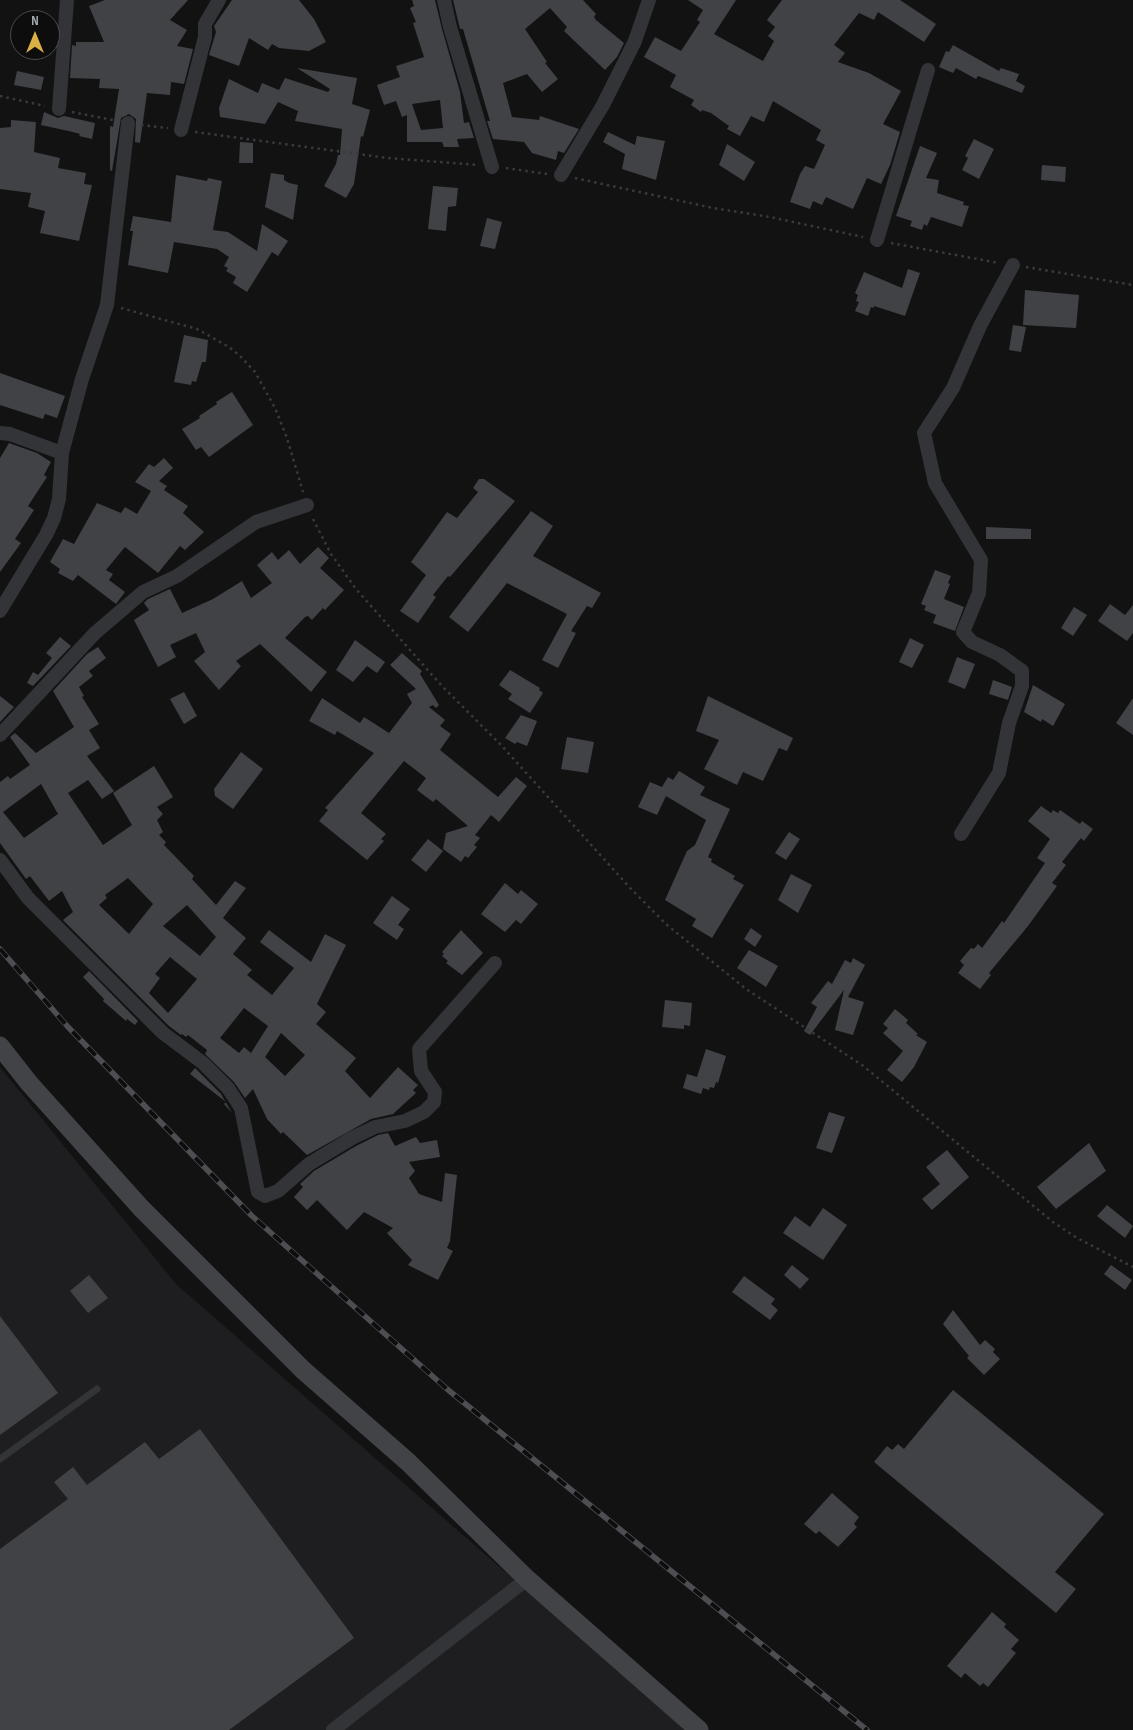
<!DOCTYPE html>
<html>
<head>
<meta charset="utf-8">
<style>
  body { margin:0 }
  #map { position:relative; width:1133px; height:1730px; overflow:hidden; background:#121213; font-family:"Sofia Sans Condensed",sans-serif }
  canvas { display:block }
  .north { position:absolute; left:10px; top:10px; width:50px; height:50px; box-sizing:border-box; background:#0d0d0e; border:1px solid #4a4b50; border-radius:50%; rotate:0deg; font-size:14px; font-weight:700; line-height:20px; text-align:center; color:#a5a8b2 }
  .north::after { content:''; display:block; margin:auto; width:18px; height:22px; background:#daaf43; clip-path:polygon(50% 0,100% 100%,50% 72%,0 100%) }
</style>
</head>
<body>
<div id="map">
<canvas width="1133" height="1730"></canvas>
<div class="north">N</div>
</div>
<script>
const ctx = document.querySelector('canvas').getContext('2d');
ctx.lineJoin = 'round';
function fillPath(path, color) { ctx.fillStyle = color; ctx.fill(path, 'evenodd'); }
const toPath = rows => new Path2D(rows.map(r => 'M' + r).join(''));
function strokePath(path, color, width, dash) { ctx.strokeStyle = color; ctx.lineWidth = width; ctx.lineCap = dash ? 'butt' : 'round'; ctx.setLineDash(dash || []); ctx.stroke(path); }
fillPath(toPath([
  [0,1067,176,1284,686,1730,0,1730]
]), '#1e1e20');
fillPath(toPath([
  [105,0,188,0,170,20,187,30,177,46,193,49,184,84,171,82,170,95,147,93,140,143,135,142,136,119,129,114,121,118,112,171,110,170,110,126,113,127,119,89,99,88,100,79,70,78,72,45,76,46,76,42,104,42,89,6],
  [232,0,299,0,314,19,326,42,309,51,279,48,272,44,268,50,249,38,239,66,209,55,216,32,214,26],
  [412,0,435,0,442,29,460,92,464,123,469,122,474,138,457,139,459,147,444,147,442,142,407,142,407,115,402,117,396,101,384,105,377,85,400,77,396,66,424,57,413,23,416,22,410,8,414,6],
  [440,100,443,128,421,130,412,104],
  [453,0,583,0,596,14,594,17,596,20,624,43,617,57,605,70,564,31,567,27,550,8,525,29,547,62,545,63,558,79,542,92,527,74,503,83,512,117,539,120,540,116,579,129,564,153,558,151,556,160,532,153,524,142,493,139,487,121,490,121,463,29,460,29],
  [688,0,736,0,714,34,763,61,774,41,768,36,775,27,767,20,782,0,900,0,936,24,924,42,878,12,874,20,859,13,834,45,845,53,838,62,869,73,901,91,883,124,900,132,890,165,881,184,867,178,853,209,826,197,822,205,813,201,810,209,790,202,800,174,805,166,814,169,825,145,816,140,821,130,773,101,764,122,751,116,740,136,727,129,729,126,711,113,702,110,701,112,691,105,694,100,670,87,676,75,644,57,655,37,681,51,700,22,697,20,703,10],
  [953,45,999,71,1001,68,1019,74,1016,81,1025,86,1022,93,978,76,976,79,956,68,953,73,939,67,946,51,949,52],
  [297,68,357,78,352,104,370,110,363,137,361,136,354,184,346,198,324,186,336,164,338,155,340,155,342,129,295,121,298,111,278,102,265,124,220,117,219,108,229,79,258,93,262,83,279,90,285,78,328,92,330,89],
  [17,71,44,77,41,90,14,85],
  [44,112,58,118,64,116,95,123,92,139,79,136,80,134,73,132,41,125],
  [11,120,36,122,34,152,60,158,58,168,86,173,84,184,92,185,79,241,40,233,45,211,28,207,31,193,0,189,0,128,11,127],
  [608,132,635,145,637,136,665,141,656,180,622,169,625,154,603,142],
  [974,139,994,149,979,179,962,170,968,158,965,156],
  [240,142,253,143,253,163,239,163],
  [727,144,755,162,744,181,719,165],
  [920,146,937,153,926,178,939,180,937,193,964,202,963,205,969,206,962,227,931,217,927,226,924,224,922,230,910,226,912,221,896,216],
  [1042,165,1066,167,1065,182,1041,180],
  [271,173,284,175,284,180,289,183,298,185,293,220,265,207],
  [176,175,207,181,208,178,222,181,213,230,228,232,257,251,262,224,288,241,278,256,272,252,247,292,233,283,236,277,226,271,228,268,224,266,229,257,217,249,174,242,168,273,128,265,133,231,130,231,133,216,171,222],
  [433,186,458,188,456,206,448,207,446,231,428,229],
  [487,218,502,222,495,249,480,246],
  [908,269,920,273,905,316,874,306,874,308,871,307,868,316,855,311,859,302,856,301,858,295,855,293,864,272,902,288],
  [1025,290,1079,295,1076,328,1023,325],
  [1013,325,1026,327,1021,352,1009,350],
  [184,335,208,340,206,362,202,362,196,382,192,381,191,385,174,382],
  [0,373,65,396,57,418,45,414,43,419,0,405],
  [232,392,253,425,209,457,201,447,196,450,182,429,200,418,199,416,217,404,216,402],
  [9,443,37,453,51,462,44,475,47,477,28,506,34,510,15,539,21,543,0,572,0,458],
  [164,458,173,468,159,481,167,486,164,490,188,506,183,513,204,532,185,550,180,546,158,573,125,547,106,570,113,574,109,580,125,592,116,604,78,575,73,581,58,573,60,569,50,562,63,539,74,544,97,503,121,513,125,507,137,514,151,491,135,482,149,464,154,467],
  [479,479,484,479,515,501,450,577,448,576,433,595,436,597,418,623,400,611,426,575,411,562,447,512,457,518,478,492,473,488],
  [531,511,553,526,533,556,601,593,592,608,587,606,571,631,576,633,558,668,542,660,567,614,507,583,468,632,449,617],
  [986,527,1031,529,1031,539,986,539],
  [318,547,329,558,320,568,344,590,325,610,323,608,312,620,308,616,305,617,285,638,327,672,311,692,260,644,236,661,241,666,219,690,194,661,205,652,196,633,170,645,176,657,158,667,134,620,149,610,144,603,148,599,170,589,182,613,213,599,242,581,251,598,272,583,257,565,272,552,278,560,289,550,300,564],
  [935,570,951,576,948,583,950,584,944,599,964,607,955,631,933,623,936,615,924,610,926,606,921,604],
  [1110,604,1125,615,1133,605,1133,633,1127,641,1098,621],
  [1074,607,1087,615,1073,636,1061,628],
  [60,637,71,646,33,686,27,683,33,672,38,675,52,658,46,653],
  [910,638,924,645,912,668,899,662],
  [355,640,385,662,377,673,367,666,353,682,336,670],
  [98,647,106,658,89,671,93,676,79,687,84,696,82,697,99,724,89,730,100,748,87,756,114,791,102,799,88,780,68,793,103,845,132,825,113,793,154,766,173,797,157,807,163,814,157,820,163,832,159,835,166,842,164,845,194,876,192,879,216,905,235,881,246,888,223,918,246,938,233,954,252,970,247,975,272,995,294,968,260,942,269,930,311,962,325,934,346,945,317,1004,326,1012,316,1024,356,1058,345,1071,370,1098,398,1067,418,1085,413,1090,416,1093,393,1114,371,1119,307,1155,283,1132,281,1134,267,1119,253,1089,245,1098,234,1082,205,1054,207,1050,188,1035,186,1037,182,1034,181,1035,169,1026,63,920,73,912,62,891,49,901,30,876,26,879,0,843,0,782,8,776,10,779,30,765,10,737,15,733,36,753,74,727,53,691,87,654],
  [41,784,58,814,24,838,3,812],
  [128,878,153,904,129,934,99,905,107,898,105,895],
  [187,905,216,937,200,956,163,926],
  [170,957,197,979,168,1013,149,993,160,978,155,974],
  [244,1008,268,1026,251,1053,244,1047,239,1053,220,1038],
  [281,1033,305,1055,285,1076,265,1057],
  [402,653,422,671,420,674,439,705,436,708,433,705,429,707,445,720,440,726,451,734,440,750,498,797,516,777,527,786,499,822,491,815,475,835,480,838,474,845,477,847,468,858,465,856,461,862,443,849,446,833,468,826,436,799,433,802,417,790,426,778,404,761,361,813,386,834,381,839,384,841,367,860,319,821,328,810,325,808,374,753,337,731,335,735,309,721,322,698,360,723,364,717,389,733,412,703,407,694,416,689,390,665],
  [957,657,975,664,965,689,948,682],
  [510,670,540,688,539,690,543,693,530,713,508,699,512,694,499,685],
  [993,680,1012,687,1008,700,989,694],
  [1033,685,1065,704,1053,726,1042,719,1041,722,1024,712],
  [184,692,197,716,184,724,170,699],
  [0,696,14,707,0,722],
  [708,696,793,738,787,751,779,748,763,781,743,772,737,785,704,769,719,740,696,731],
  [1133,698,1133,735,1116,723],
  [521,715,537,721,527,746,517,742,515,744,505,738],
  [567,737,594,742,588,773,561,769],
  [241,752,263,769,233,809,215,796,214,789],
  [679,771,705,787,700,795,730,809,708,857,712,859,711,862,735,876,733,879,744,885,712,938,692,926,696,919,665,900,687,851,695,845,706,820,666,796,657,815,638,807,650,782,662,787,668,777,673,780],
  [1041,806,1051,813,1053,810,1058,813,1060,810,1080,824,1082,821,1093,829,1084,841,1081,838,1062,862,1066,865,1052,883,1057,886,1028,926,989,973,991,975,980,989,958,973,964,965,960,961,971,948,974,949,978,944,982,948,1002,921,1004,923,1045,863,1037,858,1050,839,1028,821],
  [789,832,800,839,786,860,775,853],
  [428,839,443,851,426,872,411,860],
  [791,874,812,885,798,913,778,900],
  [505,883,518,894,521,890,538,904,521,924,516,920,505,932,481,914],
  [392,896,410,909,398,925,404,929,397,940,373,923],
  [751,928,762,936,755,947,744,939],
  [461,930,483,953,462,975,446,963,448,961,442,956,444,954,442,952],
  [749,950,778,966,766,987,737,968],
  [853,958,865,965,848,997,864,1002,853,1035,835,1030,844,990,810,1035,804,1031,817,1007,811,1003,828,981,832,984,845,960,851,963],
  [89,971,138,1021,135,1025,127,1019,126,1021,103,1001,104,999,83,977],
  [665,1000,692,1003,690,1026,684,1025,684,1029,662,1027],
  [895,1009,908,1020,906,1023,918,1034,916,1035,927,1042,914,1067,902,1082,887,1070,903,1051,883,1033,888,1028,883,1024],
  [706,1049,726,1056,718,1083,716,1082,714,1088,710,1087,709,1090,703,1088,701,1094,683,1088,687,1074,697,1077],
  [195,1068,221,1094,232,1113,224,1104,226,1102,190,1074],
  [829,1112,845,1117,832,1153,816,1148],
  [388,1133,395,1146,416,1137,420,1143,437,1140,440,1157,409,1162,415,1171,409,1178,419,1194,442,1202,445,1173,457,1175,450,1241,447,1248,453,1251,438,1280,408,1265,412,1260,387,1233,393,1228,364,1212,347,1230,317,1200,307,1210,294,1197,303,1187,300,1184,314,1171,356,1146,378,1135],
  [1089,1143,1106,1171,1056,1209,1037,1187],
  [947,1150,969,1177,932,1210,922,1199,940,1184,926,1167],
  [1107,1205,1133,1226,1125,1238,1097,1216],
  [823,1208,847,1225,823,1260,783,1233,795,1216,810,1227],
  [792,1265,809,1279,800,1289,784,1275],
  [1111,1265,1132,1280,1125,1290,1104,1274],
  [89,1275,108,1298,88,1313,70,1291],
  [744,1276,775,1299,771,1304,778,1310,770,1320,732,1292],
  [953,1310,980,1345,985,1340,995,1349,993,1352,1000,1359,984,1375,967,1358,969,1356,943,1324],
  [0,1316,58,1393,0,1435],
  [953,1390,1104,1514,1055,1572,1076,1589,1056,1613,874,1462,887,1446,892,1450,898,1444,904,1449],
  [200,1429,354,1638,229,1730,0,1730,0,1549,68,1499,54,1482,73,1467,87,1485,145,1442,159,1459],
  [832,1493,859,1517,854,1524,857,1527,838,1547,819,1531,816,1534,804,1524],
  [992,1612,1006,1624,1004,1627,1019,1640,1011,1649,1016,1653,988,1687,983,1683,980,1686,965,1673,961,1678,947,1666]
]), '#414246');
strokePath(toPath([
  [0,96,45,106],
  [72,112,113,120],
  [141,125,168,128],
  [195,132,388,158,478,165],
  [506,168,547,174],
  [575,178,713,208,770,217,863,237],
  [891,243,999,263],
  [1026,267,1133,285],
  [121,308,197,329,229,347,240,356,255,372,275,408,287,438,303,492],
  [313,519,331,554,356,589,441,685,501,745,631,889,667,925,746,989,862,1065,1053,1222,1077,1238,1133,1267]
]), '#393a3e', 2.5, [2.5, 4]);
strokePath(toPath([
  [0,1459,97,1389]
]), '#333437', 7);
strokePath(toPath([
  [444,0,450,27,492,167],
  [59,109,67,0],
  [181,130,205,37,205,24,219,0],
  [561,175,603,105,635,41,649,0],
  [877,240,928,70],
  [0,433,10,434,62,453],
  [0,611,46,535,54,518,59,499,62,453,82,379,107,305,128,123],
  [0,735,95,633,143,592,177,576,256,522,307,505],
  [961,834,999,773,1009,723,1022,686,1022,671,1000,655,972,642,963,632,979,593,981,560,935,483,924,433,953,388,980,326,1013,265],
  [0,860,28,898,163,1033,203,1063,228,1088,241,1108,258,1192,265,1196,278,1191,309,1164,352,1138,375,1127,405,1121,424,1112,434,1102,435,1092,421,1071,419,1049,495,963],
  [333,1730,527,1579]
]), '#333437', 14);
strokePath(toPath([
  [0,1046,29,1083,141,1208,303,1370,408,1462,527,1579,699,1730]
]), '#414347', 19);
const rail = toPath([
  [0,949,68,1027,252,1216,447,1389,867,1730]
]);
strokePath(rail, '#4c4e52', 5.5);
strokePath(rail, '#0d0d0e', 4, [11]);
</script>
</body>
</html>
